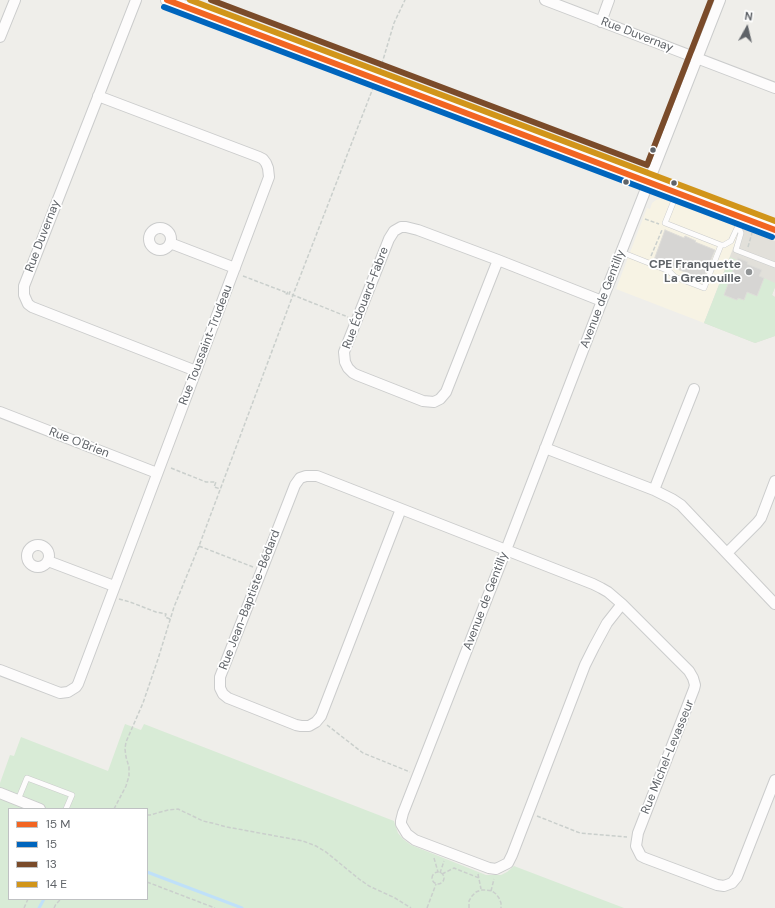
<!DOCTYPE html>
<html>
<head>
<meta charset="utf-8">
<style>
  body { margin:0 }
  #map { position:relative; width:775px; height:908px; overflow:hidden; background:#efeeea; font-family:"DM Sans",sans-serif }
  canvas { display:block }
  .legend { position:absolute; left:8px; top:808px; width:140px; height:92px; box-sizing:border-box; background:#fff; border:1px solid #bfc1c3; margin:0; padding:5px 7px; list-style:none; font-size:12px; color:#5f6368 }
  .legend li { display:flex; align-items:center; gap:8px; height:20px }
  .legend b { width:20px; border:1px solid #bfc1c3 }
  .north { position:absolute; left:727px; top:8px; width:40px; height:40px; -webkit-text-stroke:3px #fff; paint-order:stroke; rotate:8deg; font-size:11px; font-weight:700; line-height:16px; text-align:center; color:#5f6368 }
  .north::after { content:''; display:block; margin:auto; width:14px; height:18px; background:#5f6368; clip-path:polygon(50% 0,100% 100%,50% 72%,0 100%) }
</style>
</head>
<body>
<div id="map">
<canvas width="775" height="908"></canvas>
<ul class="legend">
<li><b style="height:5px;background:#f26522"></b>15 M</li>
<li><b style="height:5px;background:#0065bd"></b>15</li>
<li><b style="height:5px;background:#7a4b2a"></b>13</li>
<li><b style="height:5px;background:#d1951a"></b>14 E</li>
</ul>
<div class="north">N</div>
</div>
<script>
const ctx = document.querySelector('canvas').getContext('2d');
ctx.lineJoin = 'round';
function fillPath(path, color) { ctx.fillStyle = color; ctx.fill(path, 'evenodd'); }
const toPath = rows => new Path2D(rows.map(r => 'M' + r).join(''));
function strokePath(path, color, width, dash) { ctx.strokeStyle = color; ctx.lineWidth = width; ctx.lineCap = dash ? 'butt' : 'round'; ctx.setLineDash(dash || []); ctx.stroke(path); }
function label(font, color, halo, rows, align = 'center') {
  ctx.font = font + ' "DM Sans",sans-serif'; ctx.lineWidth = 3.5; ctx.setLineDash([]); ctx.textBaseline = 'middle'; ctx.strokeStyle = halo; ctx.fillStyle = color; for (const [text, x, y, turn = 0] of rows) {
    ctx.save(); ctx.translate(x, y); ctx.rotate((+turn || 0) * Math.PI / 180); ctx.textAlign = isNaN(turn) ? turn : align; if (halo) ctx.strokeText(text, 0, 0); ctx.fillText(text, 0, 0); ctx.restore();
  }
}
fillPath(toPath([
  [660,199,665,200,741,228,704,323,616,289,647,208,650,209,652,203,656,200]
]), '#f7f3e4');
fillPath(toPath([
  [741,228,775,241,775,287,772,295,775,297,775,336,755,343,704,323]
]), '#e2e0da');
fillPath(toPath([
  [730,257,737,260,724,295,737,300,738,298,747,292,757,296,764,278,775,283,775,287,772,295,775,297,775,336,755,343,704,323],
  [125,724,141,730,144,724,394,821,398,833,403,839,411,845,486,875,501,875,507,872,514,866,624,908,0,908,0,783,10,755,14,756,21,737,108,771],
  [9,809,147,809,147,899,9,899]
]), '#d8ebd6');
strokePath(toPath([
  [147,872,242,908],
  [39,908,44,899]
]), '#bfe0f9', 3);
const building = toPath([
  [665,230,684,238,685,236,696,241,695,242,715,250,703,279,654,260,665,230],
  [738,258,748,262,747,264,762,270,759,276,764,278,757,296,747,292,744,300,738,298,737,300,724,295,738,258]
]);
fillPath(building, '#d6d5d3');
strokePath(building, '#deddd9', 1);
const service = toPath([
  [677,193,665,223,721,245],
  [738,226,741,233,736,250,775,265],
  [621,252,669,271,675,277,704,288,721,245,724,245,731,241,738,226,745,219,748,212],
  [18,800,27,778,72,795,66,809]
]);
const minor = toPath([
  [136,0,24,286,24,295,28,304,32,307,196,371],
  [545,0,775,88],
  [601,22,609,0],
  [0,37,15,0],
  '149 239a11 11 0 1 1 22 0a11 11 0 1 1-22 0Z',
  [170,243,235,268],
  [498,260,446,392,440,399,434,402,423,401,357,375,353,373,348,368,345,362,344,352,389,239,394,231,401,227,406,227,418,230,498,260,602,301],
  [0,412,157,473],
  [545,448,654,490,672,499,681,505,775,604],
  [654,490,694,389],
  [401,509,321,716,316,722,309,726,301,726,296,725,228,698,223,694,220,688,220,677,295,485,300,478,306,476,317,476,593,584,601,588,608,592,622,604,689,671,693,678,695,685,694,689,638,833,636,846,641,856,645,858,717,885,724,886,732,883,737,877,775,780],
  '27 556a11 11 0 1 1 22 0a11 11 0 1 1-22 0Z',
  [727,553,757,523,761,518,775,481],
  [48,561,114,586],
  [622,604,607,623,594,647,585,665,512,855,508,863,496,869,489,868,415,840,407,834,401,824,401,821,403,813,506,550,602,301,720,0],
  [0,670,60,693,68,692,76,687,78,684,196,371,269,177,268,168,266,163,263,159,259,157,98,96],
  [0,793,40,809]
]);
const tertiary = toPath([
  [167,0,775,230]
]);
strokePath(service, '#cbcccc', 6);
strokePath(minor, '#cbcccc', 12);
strokePath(tertiary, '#cbcccc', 14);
strokePath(toPath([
  [380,70,394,23,405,0],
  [645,219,659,224],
  [748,247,752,233],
  [651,256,662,230],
  [243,276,285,292,284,293,287,294,288,291,290,292,289,294,293,295,348,317],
  [171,468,206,482,216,482,214,487,221,489],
  [199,546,253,567],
  [119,599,130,602,156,612,166,614,165,617,170,619],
  [327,725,363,753,410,772],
  [114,809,126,786,129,776,129,767,126,757,125,749,126,742,143,703,158,659,174,607,199,546,293,295,373,88],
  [147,815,150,815,168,810,178,809,203,821,212,823,227,827,303,841,316,846,326,852,359,879,369,886,395,898,411,908],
  [537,816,580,833,627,837],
  [434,858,438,872],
  '432 878a6 6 0 1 1 12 0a6 6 0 1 1-12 0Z',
  [440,873,444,861],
  [442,874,454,868,479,878],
  [478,874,481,889],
  [147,882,215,908],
  [491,891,494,879],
  [24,908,28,899],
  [54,908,56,904,61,899],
  [427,908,436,884],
  [469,908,469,901,472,896,476,892,481,890,486,890,492,891,496,894,499,898,501,903,501,908]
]), '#cacfcc', 1.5, [4, 2]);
strokePath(service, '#fdfcfc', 5);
strokePath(minor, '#fdfcfc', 10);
strokePath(tertiary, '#fdfcfc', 12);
strokePath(toPath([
  [167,0,775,230]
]), '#f26522', 6);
strokePath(toPath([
  [164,7,772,237]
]), '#0065bd', 6);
strokePath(toPath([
  [211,0,647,165,711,0]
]), '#7a4b2a', 6);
strokePath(toPath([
  [190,0,775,221]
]), '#d1951a', 6);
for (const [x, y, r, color] of [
  [653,150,3.5,"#5f6368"],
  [626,182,3.5,"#5f6368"],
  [674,183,3.5,"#5f6368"],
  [749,272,4,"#919496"]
]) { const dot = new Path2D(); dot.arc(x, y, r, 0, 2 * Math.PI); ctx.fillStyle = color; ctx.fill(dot); strokePath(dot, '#fff', 1.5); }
label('12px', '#5f6368', '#fff', [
  ["Rue Duvernay",637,35,21],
  ["Rue Duvernay",43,236,-69],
  ["Rue Édouard-Fabre",366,298,-69],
  ["Avenue de Gentilly",603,299,-69],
  ["Rue Toussaint-Trudeau",206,345,-69],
  ["Rue O'Brien",79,443,21],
  ["Rue Jean-Baptiste-Bédard",250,600,-69],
  ["Avenue de Gentilly",486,601,-69],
  ["Rue Michel-Levasseur",668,757,-68]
]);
label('bold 12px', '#5f6368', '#fff', [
  ["CPE Franquette",741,265],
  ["La Grenouille",741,279]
], 'right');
</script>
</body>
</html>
